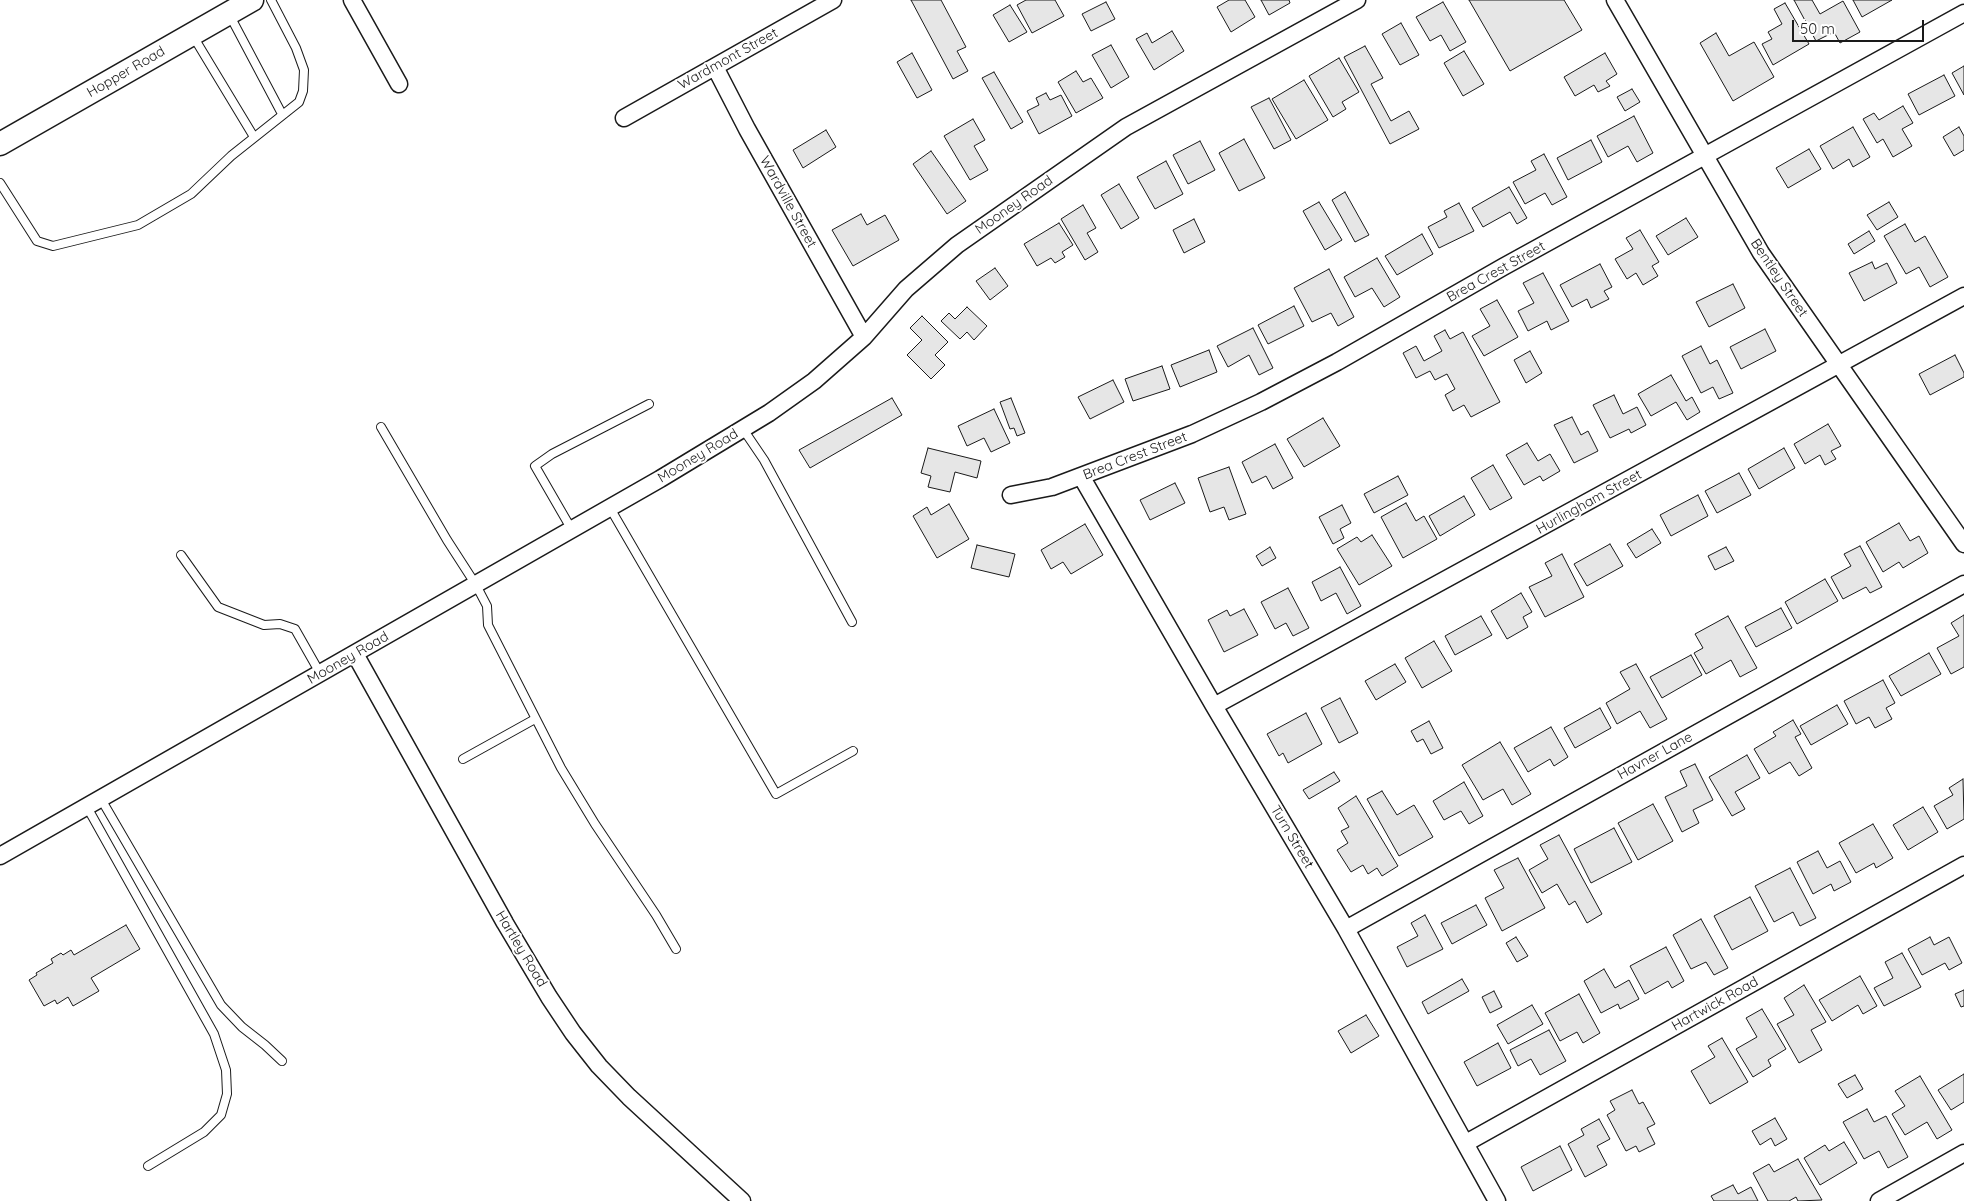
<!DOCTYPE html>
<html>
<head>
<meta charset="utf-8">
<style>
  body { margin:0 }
  #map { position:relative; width:1964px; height:1201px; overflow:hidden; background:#fff; font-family:Quicksand,sans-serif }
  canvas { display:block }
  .scale { position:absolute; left:1792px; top:20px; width:132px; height:22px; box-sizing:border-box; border:2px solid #1a1a1a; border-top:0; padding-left:6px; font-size:15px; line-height:18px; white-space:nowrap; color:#1a1a1a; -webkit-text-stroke:4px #fff; paint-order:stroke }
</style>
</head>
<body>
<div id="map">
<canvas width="1964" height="1201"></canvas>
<div class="scale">50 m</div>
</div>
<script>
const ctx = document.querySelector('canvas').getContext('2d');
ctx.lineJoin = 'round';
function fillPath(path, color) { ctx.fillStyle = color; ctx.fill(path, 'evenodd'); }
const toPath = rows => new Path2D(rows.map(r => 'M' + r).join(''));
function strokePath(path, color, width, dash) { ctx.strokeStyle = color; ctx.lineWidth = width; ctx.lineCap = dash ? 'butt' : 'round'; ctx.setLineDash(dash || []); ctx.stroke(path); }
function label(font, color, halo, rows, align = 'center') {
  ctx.font = font + ' Quicksand,sans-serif'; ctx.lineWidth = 4; ctx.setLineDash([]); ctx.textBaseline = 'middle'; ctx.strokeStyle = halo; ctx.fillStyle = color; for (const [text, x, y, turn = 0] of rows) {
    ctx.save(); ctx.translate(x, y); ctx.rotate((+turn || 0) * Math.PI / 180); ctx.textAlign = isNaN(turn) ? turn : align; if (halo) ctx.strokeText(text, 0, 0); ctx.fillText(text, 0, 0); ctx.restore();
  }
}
const building = toPath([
  [911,0,941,0,966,47,957,51,968,71,953,79,911,0],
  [1026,0,1055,0,1064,16,1032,33,1017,5,1026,0],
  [1229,0,1245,0,1255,17,1231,32,1217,7,1229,0],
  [1261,0,1289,0,1290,3,1269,15,1261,0],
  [1469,0,1564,0,1582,30,1510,71,1469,0],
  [1794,0,1812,0,1820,14,1843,1,1860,32,1840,43,1834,32,1816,41,1794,0],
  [1853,0,1892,0,1862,17,1853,0],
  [1106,2,1115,19,1091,31,1082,14,1106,2],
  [1443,2,1466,42,1450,51,1441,35,1430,41,1416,17,1443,2],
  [1785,3,1809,44,1773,65,1762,44,1772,39,1768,32,1782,24,1774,9,1785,3],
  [1010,5,1027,32,1009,42,993,15,1010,5],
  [1401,23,1419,55,1400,65,1382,34,1401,23],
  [1172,31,1184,51,1154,70,1136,39,1147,33,1152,43,1172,31],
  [1716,33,1729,56,1754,42,1774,77,1733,101,1700,43,1716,33],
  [1111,45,1129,77,1111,88,1092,55,1111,45],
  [1365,46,1383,78,1371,84,1391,121,1409,111,1419,129,1390,144,1344,57,1365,46],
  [1464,51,1484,84,1463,96,1444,63,1464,51],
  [912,53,932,90,917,98,897,62,912,53],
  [1605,53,1617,74,1606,81,1610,86,1598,92,1594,85,1575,96,1564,77,1605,53],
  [1339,58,1359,92,1342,102,1346,109,1333,117,1309,76,1339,58],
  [1964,66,1964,95,1952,73,1964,66],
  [1076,71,1083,82,1091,78,1103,98,1076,113,1058,82,1076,71],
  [994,72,1023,122,1011,129,982,78,994,72],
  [1944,75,1955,96,1919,115,1908,94,1944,75],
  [1304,80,1328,120,1296,139,1272,99,1304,80],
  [1632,89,1640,102,1625,111,1617,97,1632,89],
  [1046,93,1050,100,1061,95,1072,116,1039,134,1027,111,1039,105,1036,98,1046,93],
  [1269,98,1291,140,1274,149,1251,107,1269,98],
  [1903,106,1913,123,1902,129,1912,146,1893,157,1883,139,1877,143,1863,119,1874,113,1879,120,1903,106],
  [1634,116,1653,153,1637,162,1628,146,1608,157,1597,136,1634,116],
  [973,119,985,140,974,146,988,170,970,180,944,136,973,119],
  [1853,127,1870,157,1853,167,1849,159,1833,169,1820,146,1853,127],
  [1959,127,1964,136,1964,150,1954,156,1943,137,1959,127],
  [826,130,836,147,803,168,793,150,826,130],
  [1244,139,1265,178,1239,191,1219,153,1244,139],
  [1591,140,1602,162,1568,180,1557,158,1591,140],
  [1200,141,1215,170,1188,184,1173,155,1200,141],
  [1809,149,1821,169,1788,188,1776,168,1809,149],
  [931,151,966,201,947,214,913,164,931,151],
  [1544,154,1567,197,1552,205,1545,193,1525,204,1513,182,1536,170,1531,161,1544,154],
  [1166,161,1183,194,1155,209,1137,177,1166,161],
  [1119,184,1139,218,1121,229,1101,195,1119,184],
  [1509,187,1527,218,1517,224,1510,212,1483,227,1472,208,1509,187],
  [1345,192,1369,235,1355,242,1332,200,1345,192],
  [1319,202,1342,240,1325,250,1303,211,1319,202],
  [1889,202,1898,217,1877,230,1867,215,1889,202],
  [1459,203,1474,231,1439,248,1428,227,1447,217,1444,211,1459,203],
  [1083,205,1096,228,1087,233,1098,252,1085,260,1061,219,1083,205],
  [861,214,867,225,885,215,899,240,853,266,832,230,861,214],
  [1686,218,1698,237,1668,255,1656,236,1686,218],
  [1194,219,1205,242,1184,253,1173,230,1194,219],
  [1059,223,1073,245,1062,252,1065,257,1055,263,1051,258,1037,266,1024,244,1059,223],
  [1905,224,1915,242,1925,236,1948,277,1930,287,1919,267,1906,274,1884,236,1905,224],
  [1640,230,1659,262,1652,266,1658,276,1643,285,1636,273,1627,279,1615,259,1633,249,1626,238,1640,230],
  [1869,231,1875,241,1854,254,1848,244,1869,231],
  [1422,234,1433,254,1397,275,1385,256,1422,234],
  [1377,258,1400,297,1384,307,1372,288,1355,297,1344,277,1377,258],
  [1872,262,1875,269,1887,263,1897,283,1864,301,1849,273,1872,262],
  [1600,264,1612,287,1604,291,1609,299,1591,308,1587,299,1572,307,1560,285,1600,264],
  [995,268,1008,286,990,300,976,281,995,268],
  [1329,269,1354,317,1338,326,1331,313,1312,322,1294,288,1329,269],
  [1543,273,1569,321,1551,330,1547,321,1528,331,1518,311,1534,303,1523,283,1543,273],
  [1733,284,1745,308,1709,327,1696,302,1733,284],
  [1497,300,1518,337,1484,356,1472,336,1490,326,1480,309,1497,300],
  [1294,306,1304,326,1268,344,1258,325,1294,306],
  [967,307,987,326,974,340,967,332,960,339,941,321,949,313,955,319,967,307],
  [922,316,948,342,935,355,945,365,931,379,907,355,922,340,910,328,922,316],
  [1253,328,1273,368,1259,375,1249,355,1228,367,1217,346,1253,328],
  [1765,329,1776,351,1741,369,1730,347,1765,329],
  [1445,330,1450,339,1463,332,1500,402,1471,417,1464,405,1453,411,1445,395,1455,389,1447,374,1435,380,1430,371,1416,378,1403,353,1416,346,1424,361,1442,351,1434,336,1445,330],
  [1701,346,1710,364,1717,360,1733,393,1719,399,1713,387,1701,393,1682,356,1701,346],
  [1209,350,1217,372,1180,387,1171,365,1209,350],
  [1530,351,1542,373,1526,383,1514,360,1530,351],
  [1955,355,1964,373,1964,377,1930,395,1919,374,1955,355],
  [1162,366,1170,389,1133,401,1125,379,1162,366],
  [1671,375,1686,401,1692,397,1700,412,1687,420,1676,402,1651,416,1638,394,1671,375],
  [1113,380,1124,402,1090,419,1078,397,1113,380],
  [1614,395,1623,414,1637,407,1646,425,1631,433,1629,429,1610,438,1593,405,1614,395],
  [892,398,902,415,810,468,799,450,892,398],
  [1011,398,1025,433,1017,436,1014,428,1010,429,1000,402,1011,398],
  [994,409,1010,443,991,452,984,438,967,446,958,426,994,409],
  [1572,417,1581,435,1588,431,1598,451,1574,463,1554,425,1572,417],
  [1323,418,1340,446,1304,467,1287,439,1323,418],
  [1828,424,1841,446,1831,451,1836,459,1825,465,1820,455,1805,464,1794,444,1828,424],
  [1527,443,1538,461,1550,454,1560,471,1543,481,1540,476,1524,485,1506,455,1527,443],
  [1275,444,1293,478,1273,489,1266,476,1252,483,1242,462,1275,444],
  [928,448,981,461,977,478,955,472,950,492,928,487,931,476,921,473,928,448],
  [1784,448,1795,468,1759,489,1748,469,1784,448],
  [1493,465,1512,498,1490,510,1471,478,1493,465],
  [1229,467,1246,514,1229,520,1224,507,1210,512,1198,478,1229,467],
  [1739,473,1751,495,1717,513,1705,491,1739,473],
  [1398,476,1408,495,1374,513,1364,494,1398,476],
  [1175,483,1185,503,1150,520,1140,500,1175,483],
  [1698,495,1708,516,1671,536,1660,515,1698,495],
  [1464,496,1475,515,1440,536,1429,516,1464,496],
  [1406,503,1416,521,1424,516,1437,539,1403,558,1381,517,1406,503],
  [949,504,969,539,937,558,913,516,927,507,931,515,949,504],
  [1342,505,1351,523,1340,529,1344,538,1333,544,1319,517,1342,505],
  [1899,523,1910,541,1919,536,1928,553,1903,568,1899,562,1883,572,1866,542,1899,523],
  [1085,524,1103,555,1071,574,1063,562,1051,569,1041,550,1085,524],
  [1652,529,1661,543,1636,558,1627,544,1652,529],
  [1372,535,1392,566,1359,585,1337,549,1357,537,1361,542,1372,535],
  [1610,544,1623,566,1587,586,1574,564,1610,544],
  [977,545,1015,554,1009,577,971,568,977,545],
  [1860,546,1882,587,1870,593,1866,587,1843,599,1831,577,1851,566,1844,554,1860,546],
  [1270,547,1276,558,1262,566,1256,556,1270,547],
  [1726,547,1734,561,1715,570,1708,556,1726,547],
  [1562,554,1584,597,1545,617,1529,587,1552,576,1545,563,1562,554],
  [1340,567,1361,606,1347,614,1336,593,1321,601,1312,582,1340,567],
  [1825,579,1838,601,1797,624,1785,602,1825,579],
  [1288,588,1309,628,1293,636,1286,623,1275,629,1261,602,1288,588],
  [1521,593,1532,612,1523,617,1528,627,1507,639,1491,611,1521,593],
  [1781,608,1792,628,1756,647,1745,627,1781,608],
  [1244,609,1258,635,1224,652,1208,620,1227,610,1230,616,1244,609],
  [1964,615,1964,667,1951,674,1937,648,1959,636,1951,623,1964,615],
  [1481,616,1492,635,1455,655,1445,636,1481,616],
  [1728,616,1757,668,1740,677,1731,660,1706,674,1694,653,1703,648,1695,634,1728,616],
  [1434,641,1452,671,1422,688,1405,658,1434,641],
  [1929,653,1941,674,1901,696,1889,676,1929,653],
  [1691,655,1702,675,1662,698,1650,677,1691,655],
  [1395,664,1406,682,1376,700,1365,681,1395,664],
  [1636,664,1667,719,1650,728,1640,711,1617,724,1606,703,1630,689,1620,672,1636,664],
  [1883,680,1895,703,1886,708,1892,719,1875,728,1869,717,1856,724,1844,701,1883,680],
  [1340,698,1358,733,1339,743,1321,708,1340,698],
  [1837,705,1848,724,1811,745,1800,726,1837,705],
  [1600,708,1611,728,1575,748,1564,728,1600,708],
  [1306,713,1322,744,1288,763,1283,753,1279,756,1267,734,1306,713],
  [1793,720,1801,734,1795,737,1812,768,1799,776,1790,762,1769,774,1754,749,1776,736,1773,732,1793,720],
  [1429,721,1443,748,1431,754,1423,739,1417,742,1411,731,1429,721],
  [1551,727,1568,757,1554,766,1550,759,1528,772,1514,748,1551,727],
  [1500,742,1531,794,1512,805,1503,789,1483,800,1462,765,1500,742],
  [1747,755,1760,778,1735,792,1745,809,1732,816,1709,777,1747,755],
  [1695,764,1713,800,1693,810,1699,823,1682,832,1665,797,1687,786,1680,771,1695,764],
  [1334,772,1340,781,1309,799,1303,790,1334,772],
  [1963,779,1964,819,1947,829,1934,806,1953,795,1949,788,1963,779],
  [1464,782,1483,816,1469,824,1461,811,1444,820,1433,801,1464,782],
  [1382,791,1397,815,1414,805,1433,837,1399,856,1367,799,1382,791],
  [1356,796,1398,866,1382,876,1377,868,1368,874,1363,865,1351,872,1337,850,1348,843,1341,831,1349,827,1338,808,1356,796],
  [1653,804,1673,841,1638,860,1618,823,1653,804],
  [1923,807,1938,832,1908,850,1893,825,1923,807],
  [1873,824,1893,858,1876,868,1874,863,1856,873,1839,843,1873,824],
  [1614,828,1632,862,1591,883,1574,849,1614,828],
  [1559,835,1602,914,1587,923,1575,901,1569,905,1557,884,1542,893,1529,870,1548,859,1540,845,1559,835],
  [1818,851,1827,868,1840,861,1851,882,1834,891,1831,884,1813,894,1797,862,1818,851],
  [1518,858,1545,908,1502,931,1485,898,1504,888,1494,870,1518,858],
  [1790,868,1816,918,1800,926,1793,912,1774,922,1755,886,1790,868],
  [1750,897,1768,931,1732,950,1714,916,1750,897],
  [1476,905,1487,925,1452,944,1441,923,1476,905],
  [1425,915,1443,949,1407,967,1397,947,1418,936,1411,923,1425,915],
  [1701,919,1728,968,1714,975,1706,962,1691,969,1673,935,1701,919],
  [126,925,140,949,91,978,99,991,73,1006,68,997,57,1004,55,1000,44,1006,29,980,37,975,36,973,53,963,51,959,61,953,63,955,71,950,74,955,126,925],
  [1516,937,1528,956,1517,962,1506,943,1516,937],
  [1930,937,1934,945,1949,937,1962,963,1949,970,1945,963,1922,975,1908,949,1930,937],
  [1666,947,1684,981,1672,988,1668,981,1645,994,1630,966,1666,947],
  [1902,953,1921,987,1884,1006,1874,988,1893,978,1885,962,1902,953],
  [1604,969,1615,988,1629,980,1639,999,1620,1009,1618,1004,1601,1013,1584,981,1604,969],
  [1860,976,1877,1006,1863,1014,1858,1005,1832,1021,1819,1000,1860,976],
  [1462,979,1469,991,1428,1014,1422,1002,1462,979],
  [1804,985,1826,1022,1811,1030,1822,1050,1799,1063,1777,1024,1794,1015,1784,998,1804,985],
  [1964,990,1964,1006,1961,1007,1955,994,1964,990],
  [1494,991,1502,1007,1490,1013,1482,997,1494,991],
  [1579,994,1600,1033,1583,1043,1577,1032,1560,1041,1545,1013,1579,994],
  [1532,1005,1543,1024,1508,1044,1497,1025,1532,1005],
  [1762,1009,1786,1049,1768,1060,1771,1066,1753,1077,1736,1049,1757,1037,1746,1018,1762,1009],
  [1366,1015,1379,1036,1351,1053,1338,1031,1366,1015],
  [1549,1030,1566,1061,1540,1075,1531,1059,1518,1066,1510,1050,1549,1030],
  [1722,1038,1748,1082,1710,1104,1691,1071,1715,1057,1708,1046,1722,1038],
  [1498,1043,1511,1068,1477,1086,1464,1062,1498,1043],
  [1964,1074,1964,1102,1951,1110,1938,1090,1964,1074],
  [1855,1075,1863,1089,1847,1098,1838,1084,1855,1075],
  [1920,1076,1952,1130,1937,1139,1927,1122,1905,1135,1892,1114,1905,1106,1895,1091,1920,1076],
  [1632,1090,1639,1104,1643,1102,1655,1124,1647,1128,1655,1144,1639,1152,1636,1146,1626,1151,1607,1115,1615,1110,1610,1101,1632,1090],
  [1867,1109,1874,1122,1886,1116,1908,1157,1888,1168,1879,1151,1864,1159,1843,1122,1867,1109],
  [1775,1118,1787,1139,1775,1146,1771,1138,1760,1145,1752,1131,1775,1118],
  [1599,1119,1610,1139,1597,1146,1607,1165,1585,1177,1568,1144,1584,1135,1581,1129,1599,1119],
  [1844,1142,1857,1163,1820,1185,1804,1158,1825,1145,1829,1151,1844,1142],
  [1560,1146,1572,1170,1533,1191,1521,1167,1560,1146],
  [1798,1159,1822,1200,1798,1201,1796,1197,1789,1201,1768,1201,1753,1173,1769,1164,1774,1172,1798,1159],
  [1733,1185,1738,1194,1751,1187,1758,1201,1714,1201,1711,1196,1733,1185]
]);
fillPath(building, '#e6e6e6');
strokePath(building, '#1a1a1a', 1);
const service = toPath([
  [229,14,282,114],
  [193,36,254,137],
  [0,183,37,241,53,246,138,225,191,194,231,156,299,102,303,91,304,70,296,48,271,0],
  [381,427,447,540,476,585,487,606,488,625,561,768,595,824,656,915,676,949],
  [743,429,764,460,852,622],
  [610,508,776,794,853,751],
  [572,530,535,466,552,454,649,404],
  [181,555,218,607,264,625,280,624,295,629,320,673],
  [463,759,535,719],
  [101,799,221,1005,242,1027,265,1045,282,1061],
  [87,807,214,1034,226,1070,227,1094,221,1115,204,1132,148,1166]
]);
const minor = toPath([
  [352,0,399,84],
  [1615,0,1761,253,1964,544],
  [715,67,747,129,864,337],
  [624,118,833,0],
  [1081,476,1214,706,1346,929,1497,1201],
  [1011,495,1052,487,1192,434,1261,402,1337,362,1503,267,1964,13],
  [355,654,505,923,549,997,573,1033,599,1066,629,1097,742,1201],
  [1214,706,1964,296],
  [0,856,660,479,769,413,814,381,864,337,906,289,957,245,1126,127,1357,0],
  [1346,929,1964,584],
  [1466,1143,1964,865],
  [1879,1201,1964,1153]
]);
const secondary = toPath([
  [0,144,252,0]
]);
strokePath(service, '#1a1a1a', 10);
strokePath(minor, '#1a1a1a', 19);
strokePath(secondary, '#1a1a1a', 25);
strokePath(service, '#fff', 8);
strokePath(minor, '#fff', 16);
strokePath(secondary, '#fff', 22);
label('14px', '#1a1a1a', '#fff', [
  ["Wardmont Street",728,59,-29],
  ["Hopper Road",126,72,-30],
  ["Wardville Street",788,202,61],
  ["Mooney Road",1014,205,-35],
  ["Brea Crest Street",1496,272,-29],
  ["Bentley Street",1779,278,56],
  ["Mooney Road",698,456,-31],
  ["Brea Crest Street",1135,456,-21],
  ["Hurlingham Street",1589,502,-29],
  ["Mooney Road",348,658,-30],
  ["Havner Lane",1655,756,-29],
  ["Turn Street",1292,837,59],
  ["Hartley Road",521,949,59],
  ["Hartwick Road",1715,1004,-29]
]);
</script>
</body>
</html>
